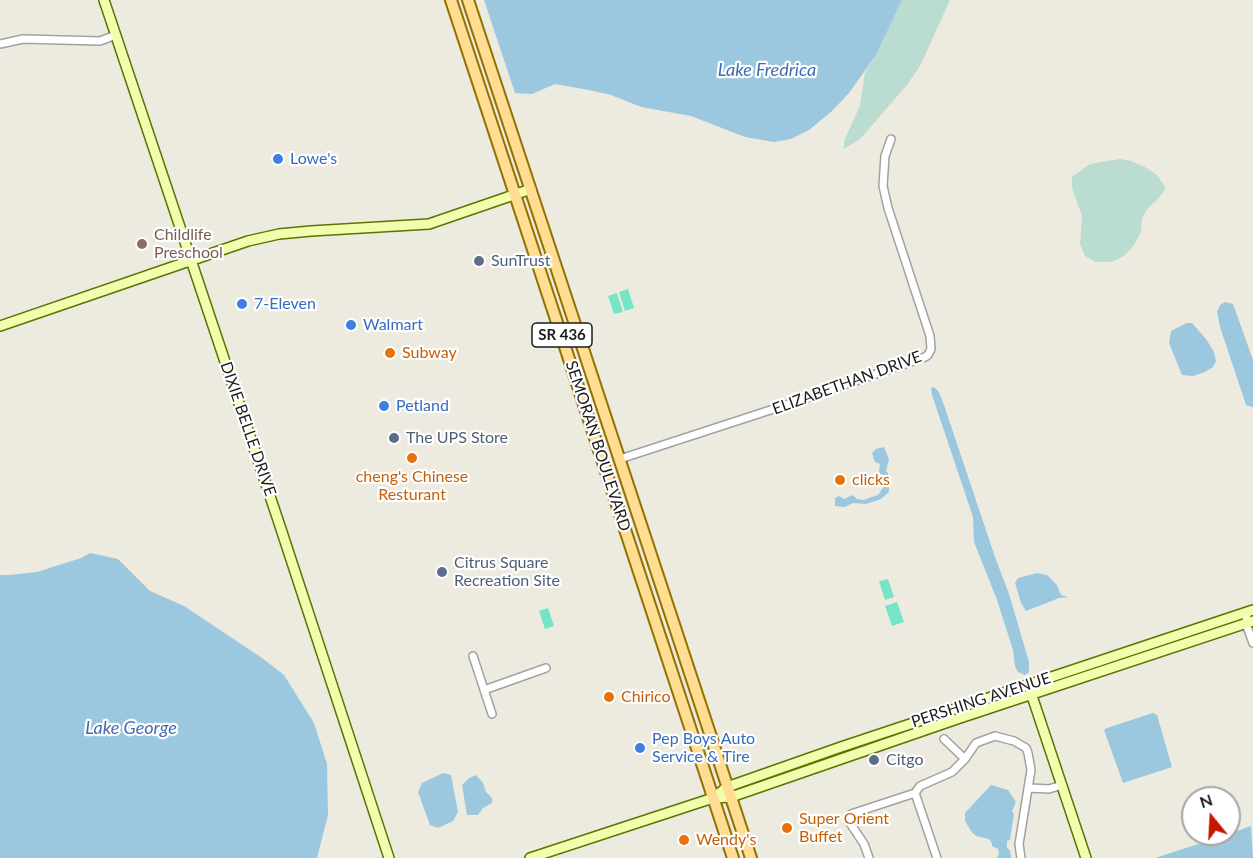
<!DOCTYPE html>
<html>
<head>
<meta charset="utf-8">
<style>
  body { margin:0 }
  #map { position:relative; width:1253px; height:858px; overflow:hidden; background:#edeadf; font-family:Lato,sans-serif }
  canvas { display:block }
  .north { position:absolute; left:1181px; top:786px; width:60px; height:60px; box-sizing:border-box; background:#fff; border:2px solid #a4a4a4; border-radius:50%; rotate:342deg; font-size:16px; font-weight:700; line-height:24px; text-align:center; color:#1b1b1b }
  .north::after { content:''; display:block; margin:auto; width:21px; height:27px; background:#c61700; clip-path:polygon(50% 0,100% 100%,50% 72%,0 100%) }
</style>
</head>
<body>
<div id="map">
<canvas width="1253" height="858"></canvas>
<div class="north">N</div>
</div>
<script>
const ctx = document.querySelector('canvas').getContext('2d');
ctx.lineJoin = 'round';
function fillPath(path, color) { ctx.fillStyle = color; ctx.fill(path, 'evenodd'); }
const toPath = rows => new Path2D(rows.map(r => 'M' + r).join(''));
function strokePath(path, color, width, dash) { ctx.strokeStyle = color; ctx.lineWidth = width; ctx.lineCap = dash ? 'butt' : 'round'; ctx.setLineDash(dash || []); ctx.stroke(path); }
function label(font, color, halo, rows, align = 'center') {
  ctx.font = font + ' Lato,sans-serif'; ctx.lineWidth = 4.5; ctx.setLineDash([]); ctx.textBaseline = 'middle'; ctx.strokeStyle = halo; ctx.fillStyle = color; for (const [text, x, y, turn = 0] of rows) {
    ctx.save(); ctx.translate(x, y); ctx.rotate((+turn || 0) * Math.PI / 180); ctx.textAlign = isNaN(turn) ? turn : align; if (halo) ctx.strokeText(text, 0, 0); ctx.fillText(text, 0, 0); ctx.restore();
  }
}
fillPath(toPath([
  [902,0,950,0,920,66,907,85,860,139,844,149,844,141,860,106,865,72,876,55],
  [1120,159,1131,161,1145,167,1157,175,1166,188,1159,198,1148,208,1142,218,1141,232,1134,245,1124,256,1112,262,1096,262,1085,256,1080,244,1082,216,1072,188,1072,177,1090,164]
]), '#bbddd1');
fillPath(toPath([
  [628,289,634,308,625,311,619,292],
  [617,293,623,312,614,314,608,296],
  [888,579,894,597,885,600,879,581],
  [897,602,904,622,892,626,885,606],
  [548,608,554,626,545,629,539,611]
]), '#76e4c6');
fillPath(toPath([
  [484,0,902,0,876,55,849,93,832,111,809,130,791,139,774,142,745,137,691,116,641,107,611,95,589,90,555,84,532,94,515,93],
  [1225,302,1233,304,1253,360,1253,407,1246,405,1220,327,1217,312,1220,305],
  [1187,323,1192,323,1206,339,1214,352,1216,361,1213,367,1205,372,1193,376,1182,375,1169,343,1171,331],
  [934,387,939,392,945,408,995,557,1009,594,1029,662,1029,672,1025,675,1018,672,1015,666,1013,650,997,600,974,542,973,517,932,395,931,388],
  [884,447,889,459,886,471,888,473,889,492,881,499,866,504,853,503,845,507,835,506,835,498,839,496,844,499,853,495,857,499,863,500,878,495,884,486,884,478,879,472,880,464,875,462,872,453,876,449],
  [90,553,118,559,150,591,184,606,262,658,284,675,314,723,327,764,328,815,317,858,0,858,0,575,9,575,37,572,81,558],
  [1037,573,1047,575,1057,585,1061,595,1068,597,1059,598,1026,611,1021,603,1015,583,1018,578],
  [1153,713,1157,715,1172,767,1123,783,1104,730,1107,728],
  [443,773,451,775,458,812,453,821,438,828,430,825,418,792,422,783],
  [476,775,483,783,486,792,492,798,492,803,483,808,478,815,467,815,462,785,469,778],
  [991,785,1008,790,1016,802,1012,811,1014,814,1010,840,1007,841,1007,848,1010,850,1011,858,997,858,999,853,998,849,992,846,992,843,989,839,976,836,971,831,965,821,965,813],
  [1251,826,1253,858,1155,858,1229,834]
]), '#9bc8df');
const street = toPath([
  [0,44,23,39,100,41,116,35],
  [620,459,798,401,925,357,928,355,931,349,930,336,888,208,883,186,885,156,891,139],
  [1247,612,1246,624,1253,643],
  [473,656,492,714],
  [484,690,546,668],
  [944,739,965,759],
  [1029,788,1049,789,1062,785],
  [915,793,937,858],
  [869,858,864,844,848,820,851,814,915,793,920,786,952,772,965,759,976,743,995,736,1014,741,1026,748,1028,753,1031,770,1019,844,1021,858]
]);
const secondary = toPath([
  [104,0,280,526,389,858],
  [0,326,248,241,279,234,311,231,429,224,531,189],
  [1030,690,1086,858],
  [713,798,727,787,841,747,1253,610],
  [530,858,713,798,731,797,957,719,1253,621]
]);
const primary = toPath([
  [451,0,733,858],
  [468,0,751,858]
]);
strokePath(street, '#a2a2a2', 10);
strokePath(secondary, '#5a7400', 12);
strokePath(primary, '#927200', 14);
strokePath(street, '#fff', 7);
strokePath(secondary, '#f0fead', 9);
strokePath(primary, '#ffdd93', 10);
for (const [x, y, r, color] of [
  [278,159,6,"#3f7fe0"],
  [142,244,6,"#8d6e63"],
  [479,261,6,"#5c6f8a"],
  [242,304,6,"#3f7fe0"],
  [351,325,6,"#3f7fe0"],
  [390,353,6,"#e8710a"],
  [384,406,6,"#3f7fe0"],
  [394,438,6,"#5c6f8a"],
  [412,458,6,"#e8710a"],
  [840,480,6,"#e8710a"],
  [442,572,6,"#5c6f8a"],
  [609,697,6,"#e8710a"],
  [640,748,6,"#3f7fe0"],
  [874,760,6,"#5c6f8a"],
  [787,828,6,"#e8710a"],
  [684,840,6,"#e8710a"]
]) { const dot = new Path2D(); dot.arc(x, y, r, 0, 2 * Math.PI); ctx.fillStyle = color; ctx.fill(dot); strokePath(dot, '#fff', 2); }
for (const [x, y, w] of [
  [562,335,60]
]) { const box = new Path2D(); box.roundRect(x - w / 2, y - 12, w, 24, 4.5); ctx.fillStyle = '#fff'; ctx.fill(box); strokePath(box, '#1b1b1b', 1.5); }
label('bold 15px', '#1b1b1b', null, [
  ["SR 436",562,335]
]);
label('16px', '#366cbe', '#fff', [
  ["Lowe's",290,159],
  ["7-Eleven",254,304],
  ["Walmart",363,325],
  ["Petland",396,406],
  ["Pep Boys Auto",652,739],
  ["Service & Tire",652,757]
], 'left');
label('16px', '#785e54', '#fff', [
  ["Childlife",154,235],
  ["Preschool",154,253]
], 'left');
label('16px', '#4e5e75', '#fff', [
  ["SunTrust",491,261],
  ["The UPS Store",406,438],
  ["Citrus Square",454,563],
  ["Recreation Site",454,581],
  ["Citgo",886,760]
], 'left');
label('16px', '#c56008', '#fff', [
  ["Subway",402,353],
  ["cheng's Chinese",412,477,"center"],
  ["Resturant",412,495,"center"],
  ["clicks",852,480],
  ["Chirico",621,697],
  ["Super Orient",799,819],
  ["Buffet",799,837],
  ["Wendy's",696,840]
], 'left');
label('16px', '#1b1b1b', '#fff', [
  ["ELIZABETHAN DRIVE",847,383,-20],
  ["DIXIE BELLE DRIVE",248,429,71],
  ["SEMORAN BOULEVARD",598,446,72],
  ["PERSHING AVENUE",981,700,-18]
]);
label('italic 18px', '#426cb0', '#fff', [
  ["Lake Fredrica",767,70],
  ["Lake George",131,728]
]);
</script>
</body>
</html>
